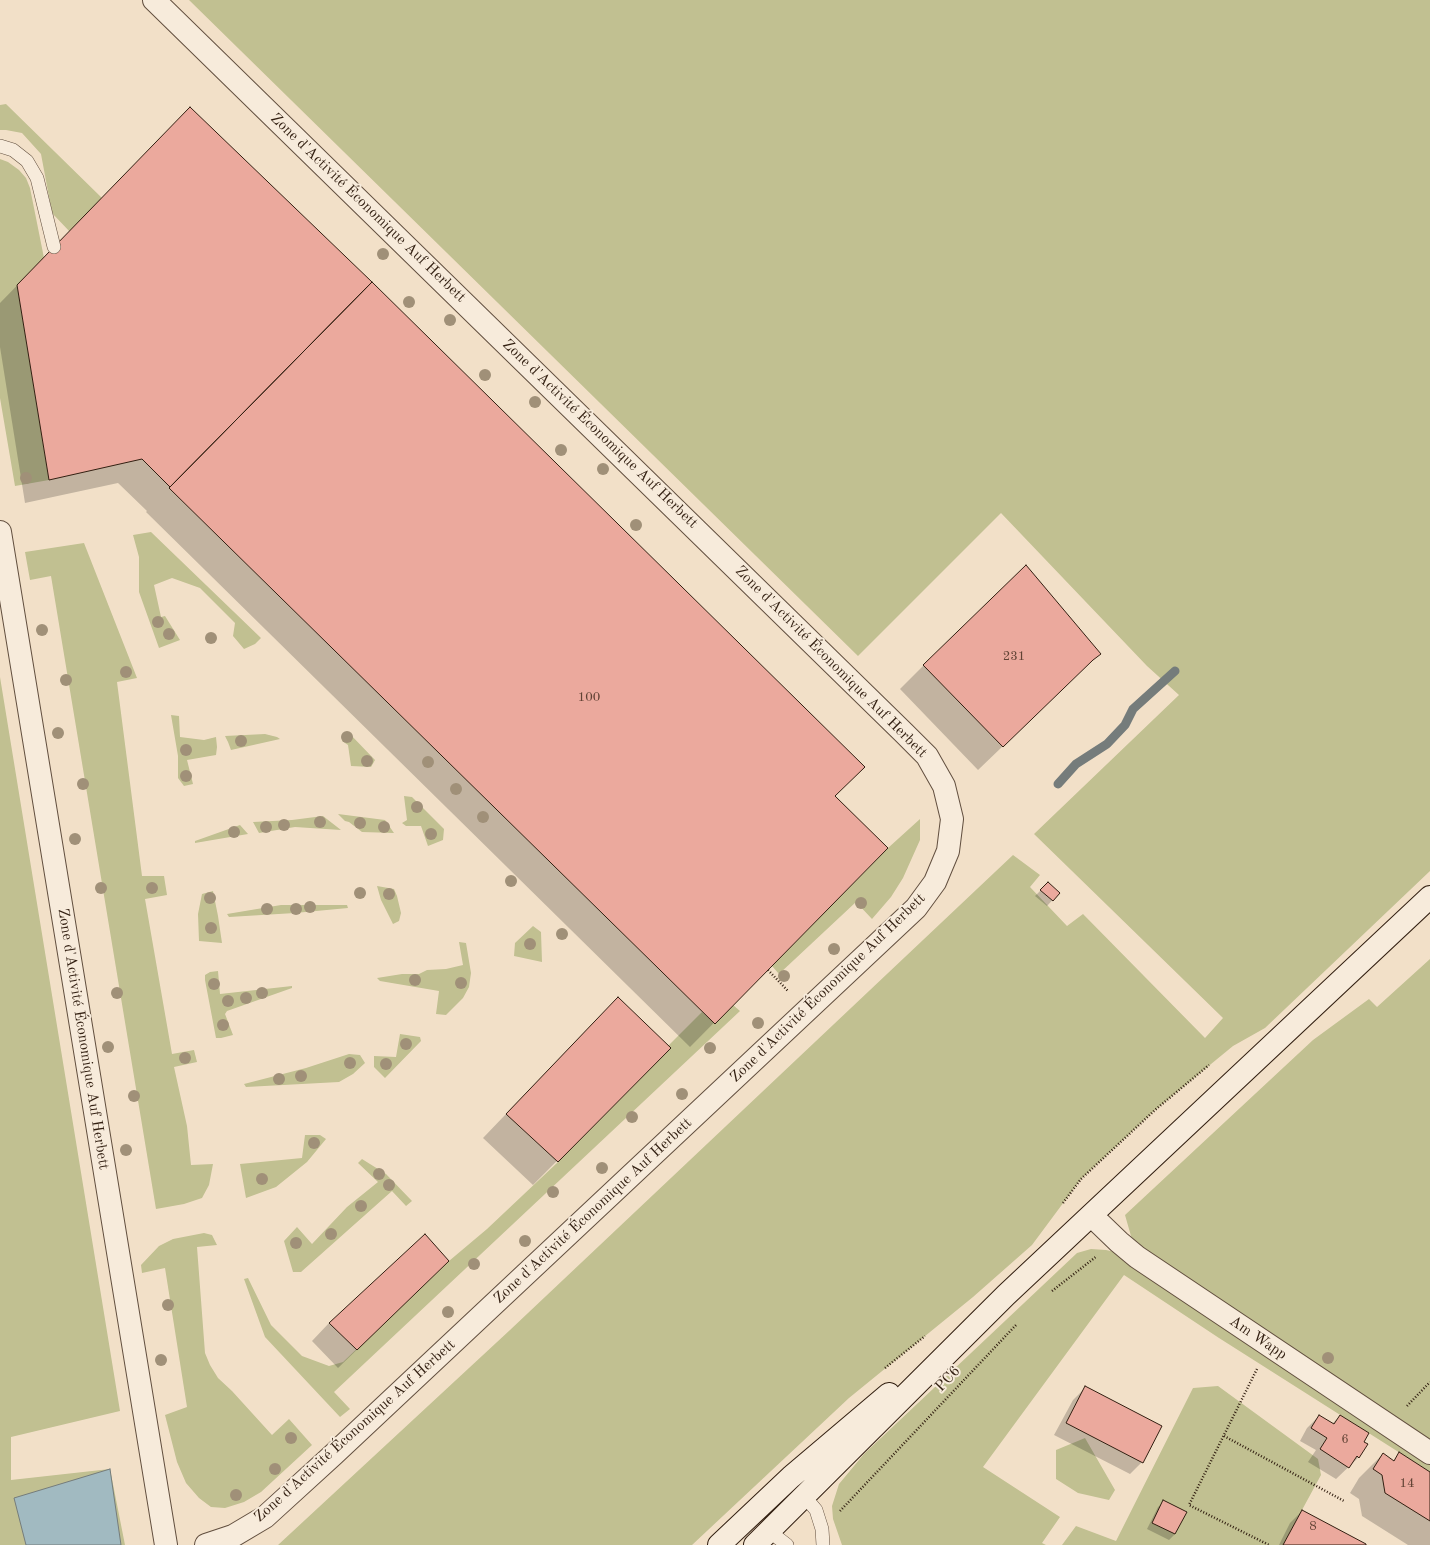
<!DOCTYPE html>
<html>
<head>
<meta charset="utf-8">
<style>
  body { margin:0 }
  canvas { display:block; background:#f2e0c8 }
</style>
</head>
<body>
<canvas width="1430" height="1545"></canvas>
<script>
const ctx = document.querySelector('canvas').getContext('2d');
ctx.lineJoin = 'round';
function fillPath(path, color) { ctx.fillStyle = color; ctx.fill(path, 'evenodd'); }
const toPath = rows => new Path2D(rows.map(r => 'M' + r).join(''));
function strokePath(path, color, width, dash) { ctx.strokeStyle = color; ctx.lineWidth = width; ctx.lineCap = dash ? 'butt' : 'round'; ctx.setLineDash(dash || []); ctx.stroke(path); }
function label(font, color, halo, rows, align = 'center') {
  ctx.font = font + ' "Old Standard TT",serif'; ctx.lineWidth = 4; ctx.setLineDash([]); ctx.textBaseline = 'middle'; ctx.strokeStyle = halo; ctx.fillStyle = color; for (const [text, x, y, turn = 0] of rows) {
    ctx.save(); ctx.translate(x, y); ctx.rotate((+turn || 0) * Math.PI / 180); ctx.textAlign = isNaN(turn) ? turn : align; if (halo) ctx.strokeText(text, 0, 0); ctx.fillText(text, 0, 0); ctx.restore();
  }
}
fillPath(toPath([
  [189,0,1430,0,1430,871,1265,1028,1233,1046,1155,1110,1081,1179,1032,1245,973,1297,849,1398,692,1545,278,1545,510,1330,1013,855,1040,875,1030,887,1067,926,1083,914,1205,1038,1223,1018,1034,834,1179,695,1147,666,1001,513,858,656],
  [6,104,102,198,70,232,52,213,41,154,22,133,6,130,0,130,0,105],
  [0,159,8,162,19,170,26,178,30,188,44,258,17,285,49,480,15,486,0,398],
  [151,532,261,638,255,644,244,649,233,636,235,623,200,588,172,578,154,585,161,617,165,616,180,640,159,648,139,592,139,557,133,535],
  [84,543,137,678,117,682,142,876,164,876,167,895,145,899,172,1054,194,1050,197,1062,174,1067,187,1126,191,1165,213,1164,209,1185,202,1198,184,1204,156,1209,51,576,30,580,25,552],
  [0,677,120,1411,11,1437,11,1480,110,1469,125,1545,0,1545],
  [171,715,179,716,180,737,204,740,216,737,217,747,216,755,187,760,193,784,184,786,178,778,178,756],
  [344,732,348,732,375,760,371,767,351,766,348,745,342,741],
  [265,734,277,737,280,739,231,750,228,742,225,736],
  [404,796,412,797,444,829,443,840,428,846,421,826,406,826,402,823,407,820],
  [338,814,385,820,394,833,362,832,349,822,345,821],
  [323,816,341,830,295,827,259,833,253,822,292,820],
  [920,819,920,840,903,878,891,897,872,919,856,902,779,974,772,966,888,848],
  [240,825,248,834,195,843,195,841],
  [377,886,394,889,397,896,401,913,399,921,393,924,381,900],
  [213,891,218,916,222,943,199,941,198,914,202,894],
  [281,905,347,905,348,908,295,913,229,917,227,914],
  [533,926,541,932,542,962,514,956,515,943],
  [459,942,466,943,471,973,469,987,463,998,446,1015,436,1014,439,991,380,981,377,978,402,974,419,974,427,970,446,969,463,965],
  [1430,959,1430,1472,1219,1338,1124,1275,983,1467,1060,1517,1042,1543,1046,1545,842,1545,833,1519,832,1506,839,1484,864,1454,1077,1253,1091,1249,1106,1250,1137,1257,1125,1215,1313,1040,1369,999,1377,1007],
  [218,971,220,994,292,986,292,988,227,1011,225,1014,233,1035,221,1038,216,1038,205,980,205,975,210,972],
  [733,1005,740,1011,334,1392,350,1409,340,1417,265,1337,244,1279,248,1278,271,1325,302,1356,329,1366,343,1362,449,1261,487,1229,558,1162,670,1049,668,1046,702,1012,715,1024],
  [400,1034,420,1037,421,1041,385,1078,374,1067,374,1056,396,1057],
  [349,1054,360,1055,365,1063,353,1074,339,1082,246,1087,244,1084,306,1068],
  [305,1135,320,1135,326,1139,307,1162,276,1187,246,1198,240,1164,302,1158],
  [362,1159,386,1174,412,1201,406,1206,392,1191,301,1272,293,1272,284,1241,297,1227,312,1244,347,1207,378,1182,358,1163],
  [204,1233,212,1235,217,1245,197,1247,205,1353,210,1365,218,1378,232,1391,272,1435,289,1419,312,1445,261,1492,244,1502,225,1508,211,1507,199,1498,186,1483,177,1462,165,1415,187,1407,165,1268,142,1273,141,1265,159,1246,173,1239],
  [1218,1386,1318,1459,1321,1475,1283,1545,1062,1545,1076,1526,1116,1541,1193,1388],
  [1085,1438,1115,1490,1109,1500,1078,1493,1056,1479,1056,1450]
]), '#c1c091');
const water = toPath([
  [110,1469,121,1545,26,1545,14,1498,110,1469]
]);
fillPath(water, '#a1bac1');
strokePath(water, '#757c7b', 1);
fillPath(toPath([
  [167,132,887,848,690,1047,146,512,147,511,118,483,25,503,0,347,0,303],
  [1100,653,978,770,900,689,924,665],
  [1048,883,1059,893,1047,906,1035,896],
  [594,1022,669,1048,533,1185,483,1138],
  [430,1279,338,1368,312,1341,329,1323],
  [1085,1388,1160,1427,1142,1462,1130,1474,1054,1435,1073,1400],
  [1319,1416,1332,1424,1340,1416,1363,1442,1359,1457,1336,1479,1308,1462,1316,1450,1300,1441,1307,1428],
  [1383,1454,1393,1461,1400,1454,1430,1473,1430,1545,1408,1545,1362,1516,1359,1499,1350,1493,1359,1478],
  [1164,1502,1175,1534,1169,1540,1147,1529,1158,1507],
  [1302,1511,1365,1545,1279,1545,1290,1523]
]), '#0003');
strokePath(toPath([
  [1058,784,1076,764,1107,744,1125,725,1133,709,1175,671]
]), '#757c7b', 9);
const building = toPath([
  [190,107,372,282,170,487,142,459,49,480,17,285,190,107],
  [372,282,865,767,835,796,888,848,715,1024,169,488,372,282],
  [1026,565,1101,654,1093,660,1003,747,923,665,1026,565],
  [1048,882,1060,893,1053,901,1040,890,1048,882],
  [618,997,671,1048,558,1162,506,1114,618,997],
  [425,1234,449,1261,357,1350,329,1323,425,1234],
  [1085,1386,1162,1426,1143,1463,1066,1423,1085,1386],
  [1319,1415,1334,1424,1340,1415,1369,1433,1364,1442,1368,1444,1359,1458,1357,1456,1349,1468,1320,1449,1327,1438,1311,1428,1319,1415],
  [1399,1452,1430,1472,1430,1521,1385,1493,1382,1475,1373,1469,1383,1453,1394,1461,1399,1452],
  [1163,1500,1187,1512,1175,1534,1152,1523,1163,1500],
  [1302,1510,1366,1544,1366,1545,1283,1545,1302,1510]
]);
fillPath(building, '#eba99d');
strokePath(building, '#321f11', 1);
const lane = toPath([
  [0,146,13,150,27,161,37,178,54,247],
  [805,1497,816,1510,822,1529,823,1545],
  [769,1531,787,1545]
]);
const street = toPath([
  [154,0,904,733,927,756,944,786,952,819,948,851,935,882,916,908,333,1455,265,1517,233,1536,206,1545],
  [0,532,166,1545],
  [1092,1216,1119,1242,1137,1257,1430,1453]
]);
const secondary = toPath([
  [719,1545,791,1477,889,1394],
  [755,1545,1006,1295,1430,897]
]);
strokePath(lane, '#624f3f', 14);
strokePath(street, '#624f3f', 24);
strokePath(secondary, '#321f11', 24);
strokePath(toPath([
  [768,970,788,991],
  [1063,1203,1081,1179,1155,1110,1209,1065],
  [1052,1291,1097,1256],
  [885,1368,925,1336],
  [1257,1369,1189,1505,1269,1545],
  [1407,1406,1430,1382],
  [1224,1436,1344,1501],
  [840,1511,1016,1325]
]), '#321f11', 2.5, [1, 2]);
strokePath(lane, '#f7ebdb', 13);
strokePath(street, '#f7ebdb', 22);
strokePath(secondary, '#f7ebdb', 22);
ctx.fillStyle = '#a09078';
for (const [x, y] of [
  [383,254],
  [409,302],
  [450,320],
  [485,375],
  [535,402],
  [561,450],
  [603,469],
  [26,478],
  [636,525],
  [158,622],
  [42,630],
  [169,634],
  [211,638],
  [126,672],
  [66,680],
  [58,733],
  [347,737],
  [241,741],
  [186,750],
  [367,761],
  [428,762],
  [186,776],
  [83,784],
  [456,789],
  [417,807],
  [483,817],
  [320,822],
  [360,823],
  [284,825],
  [266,827],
  [384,827],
  [234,832],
  [431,834],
  [75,839],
  [511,881],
  [101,888],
  [152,888],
  [360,893],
  [389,894],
  [210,898],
  [861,903],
  [310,907],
  [267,909],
  [296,909],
  [211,928],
  [562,934],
  [530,944],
  [834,949],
  [784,976],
  [415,980],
  [461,983],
  [214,984],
  [117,993],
  [262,993],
  [246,998],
  [228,1001],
  [758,1023],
  [223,1025],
  [406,1044],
  [108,1047],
  [710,1048],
  [185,1058],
  [350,1063],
  [386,1064],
  [301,1076],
  [279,1079],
  [682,1094],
  [134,1096],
  [632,1117],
  [314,1143],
  [126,1150],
  [602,1168],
  [379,1174],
  [262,1179],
  [389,1185],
  [553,1192],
  [361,1206],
  [331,1234],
  [525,1241],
  [296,1243],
  [474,1264],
  [168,1305],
  [448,1312],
  [1328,1358],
  [161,1360],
  [291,1438],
  [275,1469],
  [236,1495]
]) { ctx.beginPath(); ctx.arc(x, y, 6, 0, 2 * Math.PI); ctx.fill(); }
label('13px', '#604234', null, [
  ["231",1014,657],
  ["100",589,698],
  ["6",1345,1440],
  ["14",1407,1484],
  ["8",1313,1527]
]);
label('15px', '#321f11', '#f7ebdb', [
  ["Zone d'Activité Économique Auf Herbett",368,208,44],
  ["Zone d'Activité Économique Auf Herbett",600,434,44],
  ["Zone d'Activité Économique Auf Herbett",831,662,45],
  ["Zone d'Activité Économique Auf Herbett",828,988,-44],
  ["Zone d'Activité Économique Auf Herbett",83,1039,81],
  ["Zone d'Activité Économique Auf Herbett",593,1211,-43],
  ["Am Wapp",1258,1338,34],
  ["PC6",948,1379,-47],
  ["Zone d'Activité Économique Auf Herbett",355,1431,-42]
]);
</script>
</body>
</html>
